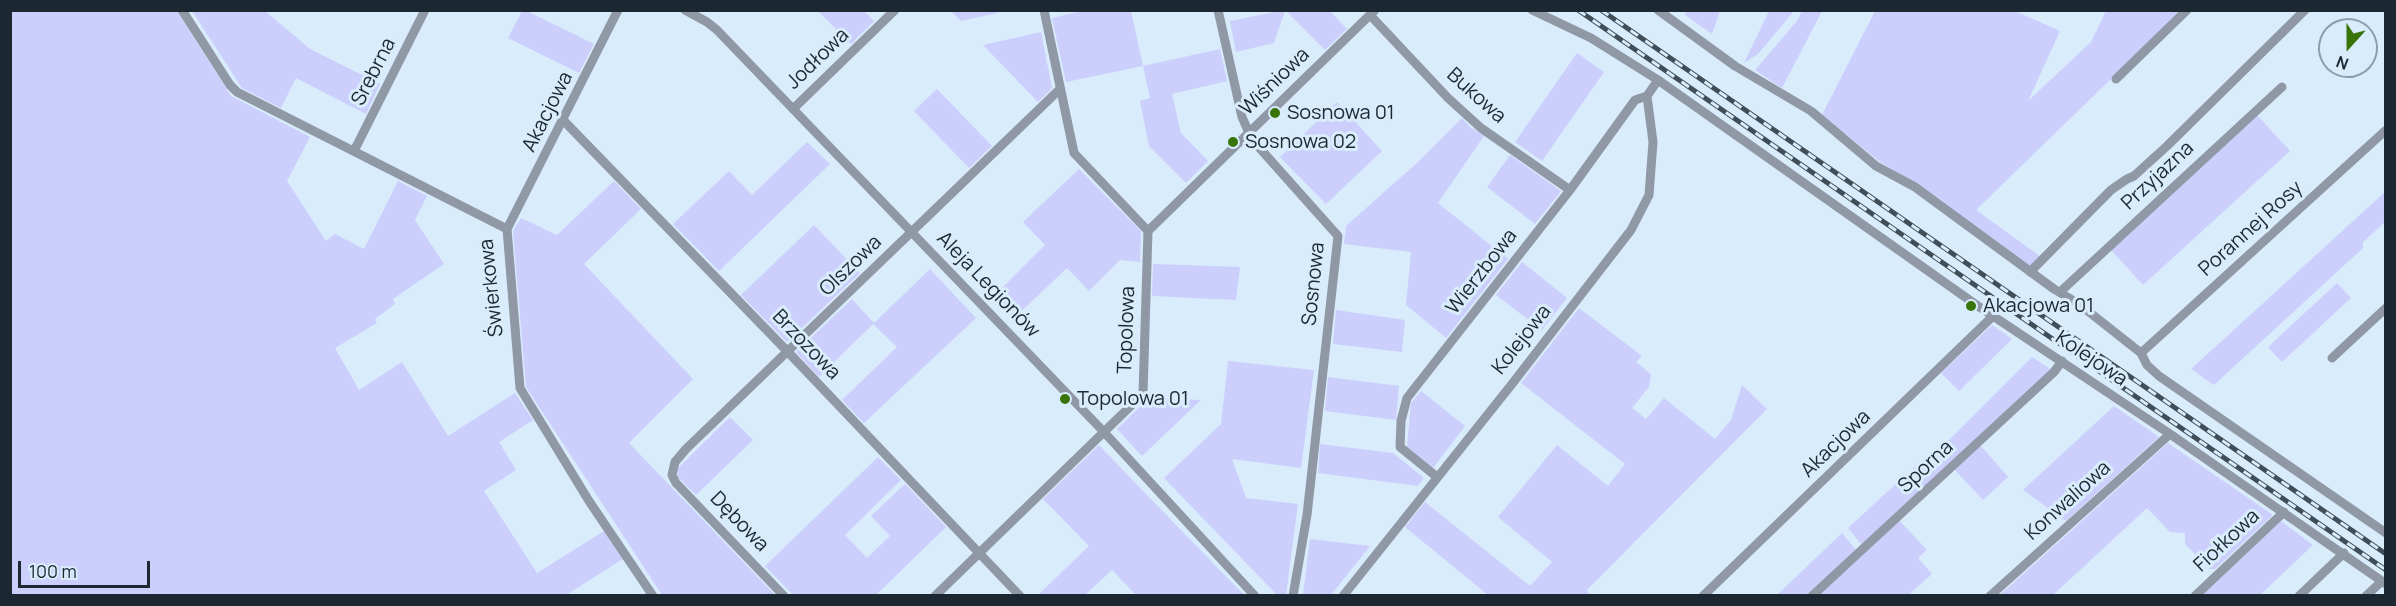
<!DOCTYPE html>
<html>
<head>
<meta charset="utf-8">
<style>
  body { margin:0 }
  #map { position:relative; width:2396px; height:606px; overflow:hidden; background:#d8ecfc; font-family:Manrope,sans-serif }
  canvas { display:block }
  .frame { position:absolute; inset:0; border:12px solid #1b2831; pointer-events:none }
  .north { position:absolute; left:2318px; top:18px; width:60px; height:60px; box-sizing:border-box; background:#d8ecfc; border:2px solid #8c9eab; border-radius:50%; rotate:201deg; font-size:16px; font-weight:700; line-height:24px; text-align:center; color:#1b2831 }
  .north::after { content:''; display:block; margin:auto; width:21px; height:27px; background:#397408; clip-path:polygon(50% 0,100% 100%,50% 72%,0 100%) }
  .scale { position:absolute; left:18px; top:561px; width:132px; height:27px; box-sizing:border-box; border:3px solid #1b2831; border-top:0; padding-left:8px; font-size:18px; line-height:21px; white-space:nowrap; color:#1b2831; -webkit-text-stroke:4px #d8ecfc; paint-order:stroke }
</style>
</head>
<body>
<div id="map">
<canvas width="2396" height="606"></canvas>
<div class="frame"></div>
<div class="north">N</div>
<div class="scale">100 m</div>
</div>
<script>
const ctx = document.querySelector('canvas').getContext('2d');
ctx.lineJoin = 'round';
function fillPath(path, color) { ctx.fillStyle = color; ctx.fill(path, 'evenodd'); }
const toPath = rows => new Path2D(rows.map(r => 'M' + r).join(''));
function strokePath(path, color, width, dash) { ctx.strokeStyle = color; ctx.lineWidth = width; ctx.lineCap = dash ? 'butt' : 'round'; ctx.setLineDash(dash || []); ctx.stroke(path); }
function label(font, color, halo, rows, align = 'center') {
  ctx.font = font + ' Manrope,sans-serif'; ctx.lineWidth = 6; ctx.setLineDash([]); ctx.textBaseline = 'middle'; ctx.strokeStyle = halo; ctx.fillStyle = color; for (const [text, x, y, turn = 0] of rows) {
    ctx.save(); ctx.translate(x, y); ctx.rotate((+turn || 0) * Math.PI / 180); ctx.textAlign = isNaN(turn) ? turn : align; if (halo) ctx.strokeText(text, 0, 0); ctx.fillText(text, 0, 0); ctx.restore();
  }
}
fillPath(toPath([
  [1087,10,1131,11,1143,66,1220,49,1227,81,1172,94,1181,133,1208,161,1186,183,1149,146,1140,101,1150,98,1143,66,1066,82,1052,18],
  [10,11,177,11,231,96,310,137,287,181,326,241,335,234,364,249,398,181,427,196,415,220,444,264,393,299,395,304,375,319,377,323,335,348,359,390,402,362,448,436,515,393,533,420,499,442,516,470,484,491,537,573,604,531,623,559,566,595,11,595],
  [192,11,265,11,310,49,380,84,366,114,296,78,281,108,242,88],
  [522,11,527,11,594,44,579,73,508,38],
  [818,11,864,11,874,21,851,44],
  [951,11,994,11,997,13,961,21],
  [1280,11,1285,11,1274,43,1236,52,1230,21],
  [1286,11,1330,11,1347,29,1325,50],
  [1686,11,1720,11,1712,34,1685,15],
  [1769,11,1794,11,1758,54,1744,63],
  [1802,11,1822,11,1782,88,1755,70,1797,21],
  [1875,11,2015,11,2060,31,2028,101,2091,42,2106,11,2181,11,1976,210,2041,257,2030,268,1933,194,1879,161,1822,115],
  [1041,32,1052,88,1038,102,983,45],
  [1577,53,1604,72,1542,161,1515,142],
  [937,89,992,146,969,168,914,111],
  [1337,102,1382,151,1326,204,1280,157],
  [2256,114,2290,151,2143,285,2111,250],
  [1462,118,1470,127,1484,136,1438,203,1508,259,1446,338,1406,305,1411,252,1344,244,1346,226,1419,161],
  [807,142,830,164,719,271,673,224,729,171,752,195],
  [1510,155,1561,191,1535,224,1487,187],
  [1079,169,1141,231,1140,262,1120,260,1089,291,1067,268,1012,320,992,298,1045,245,1023,222],
  [614,181,641,209,584,264,693,379,629,443,775,595,662,595,526,387,513,231,521,218,557,235],
  [2385,192,2385,222,2363,242,2363,248,2214,385,2191,369],
  [814,225,860,273,787,342,741,295],
  [1522,262,1567,298,1542,330,1496,295],
  [1153,264,1240,267,1236,300,1152,296],
  [930,269,976,318,864,423,842,400,897,347,873,324,819,377,796,352,852,299,874,323],
  [2337,283,2351,298,2282,362,2268,347],
  [1579,308,1642,356,1636,362,1651,374,1649,387,1632,408,1646,419,1664,398,1715,439,1731,420,1742,385,1767,409,1587,590,1589,595,1488,595,1405,527,1425,502,1530,586,1552,562,1498,517,1557,445,1608,486,1625,464,1521,383],
  [1336,310,1405,320,1402,352,1333,344],
  [1992,325,2012,339,1959,391,1941,373],
  [2032,357,2052,370,1864,545,1861,544,1848,528,1923,459,1927,462],
  [1228,361,1314,370,1301,468,1232,459,1246,498,1298,504,1286,595,1277,595,1164,478,1221,424],
  [1328,377,1399,386,1396,420,1325,411],
  [1421,391,1465,426,1433,468,1407,447,1411,403],
  [1149,398,1201,400,1142,456,1117,429],
  [2114,406,2159,437,2066,521,2023,490],
  [730,417,753,440,696,495,678,477,678,468],
  [2168,443,2273,515,2215,569,2209,569,2185,544,2185,533,2170,532,2147,508,2053,595,2000,595],
  [1320,444,1393,453,1424,478,1418,486,1318,473],
  [1099,445,1145,493,1244,595,1136,595,1112,570,1085,595,1038,595,1089,546,1043,499],
  [1980,445,2008,477,1983,500,1954,469],
  [878,457,901,480,845,535,867,558,890,536,871,516,905,484,946,527,876,595,793,595,765,566],
  [1898,519,1927,550,1918,558,1932,574,1908,595,1815,596],
  [2281,521,2313,545,2260,595,2201,596],
  [1842,533,1857,551,1809,595,1776,596],
  [1310,539,1370,546,1331,595,1303,595]
]), '#cccffc');
strokePath(toPath([
  [182,10,230,85,237,92,507,229],
  [685,10,707,22,717,30,1103,431,1255,596],
  [1218,10,1242,117,1249,133,1256,144,1338,236,1307,515,1293,596],
  [1532,10,1591,38,1658,80,1975,304,2170,434,2386,584],
  [1658,10,1735,66,1811,111,1876,166,1915,187,2054,289,2079,304,2141,353,2147,365,2159,376,2386,533],
  [1370,15,1448,98,1481,128,1570,190],
  [2116,79,2187,10],
  [793,109,895,10],
  [564,121,788,352,1020,596],
  [354,151,425,10],
  [507,229,520,388,589,501,653,596],
  [507,229,618,10],
  [1148,231,1375,10],
  [2030,272,2111,190,2127,179,2134,176,2167,146,2305,10],
  [2060,292,2282,87],
  [2141,353,2386,130],
  [2332,358,2386,308],
  [1437,477,1400,447,1401,421,1407,398,1570,190,1635,100,1647,96],
  [784,596,676,483,672,475,675,462,686,449,1060,89],
  [935,596,1143,394,1148,231,1074,153,1044,10],
  [1343,596,1512,384,1631,230,1649,195,1653,142,1647,96,1658,80],
  [1703,596,1993,316],
  [1812,596,2054,372,2062,361],
  [1990,596,2170,434],
  [2195,596,2284,512],
  [2299,596,2344,553],
  [2366,596,2382,581]
]), '#9097a5', 9);
const rail = toPath([
  [1578,10,2386,570],
  [1601,10,2386,554]
]);
strokePath(rail, '#3f4e58', 5);
strokePath(rail, '#d8ecfc', 3, [9]);
for (const [x, y, r, color] of [
  [1275,113,6,"#397408"],
  [1233,142,6,"#397408"],
  [1971,306,6,"#397408"],
  [1065,399,6,"#397408"]
]) { const dot = new Path2D(); dot.arc(x, y, r, 0, 2 * Math.PI); ctx.fillStyle = color; ctx.fill(dot); strokePath(dot, '#d8ecfc', 2); }
label('20px', '#1b2831', '#d8ecfc', [
  ["Jodłowa",818,59,-44],
  ["Srebrna",374,72,-63],
  ["Wiśniowa",1275,82,-44],
  ["Bukowa",1476,96,42],
  ["Akacjowa",548,112,-63],
  ["Przyjazna",2158,176,-43],
  ["Porannej Rosy",2251,229,-42],
  ["Olszowa",851,266,-44],
  ["Wierzbowa",1482,272,-52],
  ["Sosnowa",1314,284,-84],
  ["Aleja Legionów",988,285,46],
  ["Świerkowa",492,288,-96],
  ["Topolowa",1127,330,-88],
  ["Kolejowa",1522,340,-52],
  ["Brzozowa",806,345,46],
  ["Kolejowa",2091,359,34],
  ["Akacjowa",1836,444,-44],
  ["Sporna",1926,467,-43],
  ["Konwaliowa",2068,501,-42],
  ["Dębowa",739,522,46],
  ["Fiołkowa",2227,541,-43]
]);
label('20px', '#1b2831', '#d8ecfc', [
  ["Sosnowa 01",1287,113],
  ["Sosnowa 02",1245,142],
  ["Akacjowa 01",1983,306],
  ["Topolowa 01",1077,399]
], 'left');
</script>
</body>
</html>
